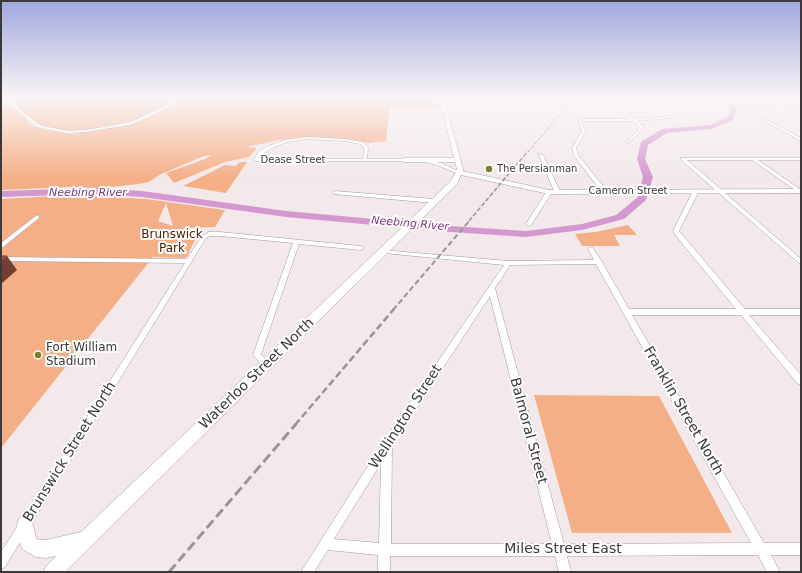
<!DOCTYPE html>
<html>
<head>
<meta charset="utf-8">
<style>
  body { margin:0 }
  #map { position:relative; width:802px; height:573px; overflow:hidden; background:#f3e9ea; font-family:"DejaVu Sans",sans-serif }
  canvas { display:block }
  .frame { position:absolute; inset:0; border:2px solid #3d393a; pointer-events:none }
</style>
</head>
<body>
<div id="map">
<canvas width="802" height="573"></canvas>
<div class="frame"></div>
</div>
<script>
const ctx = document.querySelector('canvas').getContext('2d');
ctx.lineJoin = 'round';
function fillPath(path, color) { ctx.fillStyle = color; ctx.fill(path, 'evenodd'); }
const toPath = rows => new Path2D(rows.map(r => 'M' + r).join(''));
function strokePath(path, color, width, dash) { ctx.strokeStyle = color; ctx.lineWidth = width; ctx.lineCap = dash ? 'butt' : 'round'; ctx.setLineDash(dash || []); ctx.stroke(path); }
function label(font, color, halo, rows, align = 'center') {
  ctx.font = font + ' "DejaVu Sans",sans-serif'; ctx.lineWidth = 4; ctx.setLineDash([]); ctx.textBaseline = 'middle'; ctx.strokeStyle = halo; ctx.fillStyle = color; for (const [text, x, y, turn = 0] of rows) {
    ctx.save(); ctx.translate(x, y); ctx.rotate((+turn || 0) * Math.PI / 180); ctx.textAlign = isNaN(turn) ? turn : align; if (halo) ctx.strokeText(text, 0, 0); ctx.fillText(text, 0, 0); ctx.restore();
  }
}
fillPath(toPath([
  [1,100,5,101,1,99,177,99,171,103,132,122,86,130,66,131,44,127,33,121,26,120,30,124,42,129,71,134,134,123,170,106,180,99,437,99,438,107,390,107,386,141,368,143,355,140,305,137,274,141,247,147,257,148,249,157,225,162,174,183,166,173,205,159,212,155,204,156,159,175,149,182,138,184,102,188,71,187,1,190],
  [240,162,247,162,226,193,183,186,225,165,236,166],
  [74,195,146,199,225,210,215,227,182,228,198,233,187,257,183,258,153,257,1,448,1,199],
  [166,203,173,226,158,221],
  [628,225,637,235,614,235,620,246,582,246,575,234,596,232],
  [534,395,659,396,732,533,572,533]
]), '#f4af87');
fillPath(toPath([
  [727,99,733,99,737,110,733,120,712,129,667,133,648,145,645,159,653,177,646,200,624,219,582,230,526,237,451,232,286,217,142,197,95,194,1,197,1,191,95,188,142,191,286,211,451,226,526,231,582,224,616,215,638,197,643,177,637,159,641,142,662,129,710,125,727,117,731,110,727,99]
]), '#d497cf');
const street = toPath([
  [1,99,10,101,39,125,67,131,87,130,131,122,167,105,176,99,180,99,169,107,133,124,87,132,67,133,37,127,8,103,1,100,1,99],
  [440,99,508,99,506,100,442,100,440,99],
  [608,99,611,99,635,119,671,116,683,112,665,99,668,99,686,110,697,99,701,99,687,113,671,118,637,121,643,126,642,130,628,143,626,142,638,130,639,126,633,121,584,121,581,122,586,131,576,148,578,155,607,191,604,193,602,192,574,156,572,148,582,131,578,121,583,119,630,119,608,99],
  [724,99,728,99,740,105,777,105,767,100,767,99,770,99,783,105,801,105,801,107,788,107,801,114,801,116,782,107,743,107,801,138,801,141,724,99],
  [307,137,345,139,363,142,368,148,367,159,410,159,412,160,410,161,256,161,254,160,258,152,268,146,286,140,307,137],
  [307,139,345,141,360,144,364,148,363,159,259,159,262,154,272,148,287,142,307,139],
  [539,154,543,155,560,191,559,192,555,192,554,191,539,155,539,154],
  [681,158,801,158,801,160,758,160,801,190,801,194,752,160,687,160,801,259,801,264,799,263,681,160,681,158],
  [421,159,441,163,460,172,456,173,437,165,421,161,421,159],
  [696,189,699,191,679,231,745,309,801,309,801,315,749,315,801,375,801,385,798,384,741,315,632,315,764,543,801,543,801,555,771,555,780,572,767,572,758,555,567,556,571,572,559,572,555,556,390,556,390,572,378,572,378,555,328,550,314,572,301,572,383,442,504,265,384,253,382,252,381,251,382,250,508,261,594,260,588,249,591,247,593,248,602,262,629,309,736,309,676,236,673,231,693,191,696,189],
  [596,264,751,543,564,544,495,288,510,265,596,264],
  [490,296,552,544,391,544,392,446,490,296],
  [381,463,379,543,334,539,381,463],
  [549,190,552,192,532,224,529,226,527,225,526,224,546,192,549,190],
  [335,191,434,199,437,201,434,203,333,194,333,192,335,191],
  [37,215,39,216,39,218,3,247,1,248,1,243,37,215],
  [209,232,220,232,361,246,364,248,361,250,299,244,261,354,271,365,270,367,267,368,264,367,253,355,293,243,220,236,210,236,206,238,5,567,1,569,1,552,185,263,1,261,1,257,187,259,202,236,209,232]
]);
const secondary = toPath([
  [440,99,444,99,463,169,463,171,549,190,801,189,801,193,549,194,461,175,457,184,65,572,43,572,46,566,56,556,46,558,36,557,22,549,20,543,17,524,19,518,25,516,31,518,36,538,38,540,46,540,81,532,451,181,457,169,455,162,403,162,400,160,403,158,454,158,440,99]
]);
strokePath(street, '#a1999a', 1);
strokePath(secondary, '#a1999a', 1);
fillPath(street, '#fff');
fillPath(secondary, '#fff');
strokePath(toPath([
  [528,152,573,99]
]), '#9a9394', 1, [3.5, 1.5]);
strokePath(toPath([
  [469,221,528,151]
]), '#9a9394', 1.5, [4.5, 2]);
strokePath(toPath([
  [393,310,470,220]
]), '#9a9394', 2, [5.5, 3]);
strokePath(toPath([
  [295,425,394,309]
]), '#9a9394', 2.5, [7, 3.5]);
strokePath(toPath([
  [169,572,296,424]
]), '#9a9394', 3, [10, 4.5]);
fillPath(toPath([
  [7,256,17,270,1,284,1,261]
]), '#753e35');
const building = toPath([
  [1,256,7,256,1,261,1,256]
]);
fillPath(building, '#a7594c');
strokePath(building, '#753e35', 1);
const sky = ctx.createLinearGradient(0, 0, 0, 179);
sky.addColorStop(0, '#a0a8de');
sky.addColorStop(0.55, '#faf5f6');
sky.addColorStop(1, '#faf5f600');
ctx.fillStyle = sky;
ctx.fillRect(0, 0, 802, 179);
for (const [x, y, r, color] of [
  [489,169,4,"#7a802b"],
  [38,355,4,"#7a802b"]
]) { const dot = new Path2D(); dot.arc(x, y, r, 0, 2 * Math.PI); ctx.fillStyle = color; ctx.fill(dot); strokePath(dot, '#fff', 1.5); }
label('10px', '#3d393a', '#fff', [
  ["Dease Street",293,160],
  ["Cameron Street",628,191]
]);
label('10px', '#3d393a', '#fff', [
  ["The Persianman",497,169]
], 'left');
label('italic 11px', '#7d347a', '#fff', [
  ["Neebing River",88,193],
  ["Neebing River",410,224,5]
]);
label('12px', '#4d2000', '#fff', [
  ["Brunswick",172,235],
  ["Park",172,249]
]);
label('12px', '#3d393a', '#fff', [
  ["Fort William",46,348],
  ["Stadium",46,362]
], 'left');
label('14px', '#3d393a', '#fff', [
  ["Waterloo Street North",257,374,-44],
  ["Franklin Street North",683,411,60],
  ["Wellington Street",406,417,-57],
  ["Balmoral Street",528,431,75],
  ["Brunswick Street North",70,452,-58],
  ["Miles Street East",563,549]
]);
</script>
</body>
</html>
